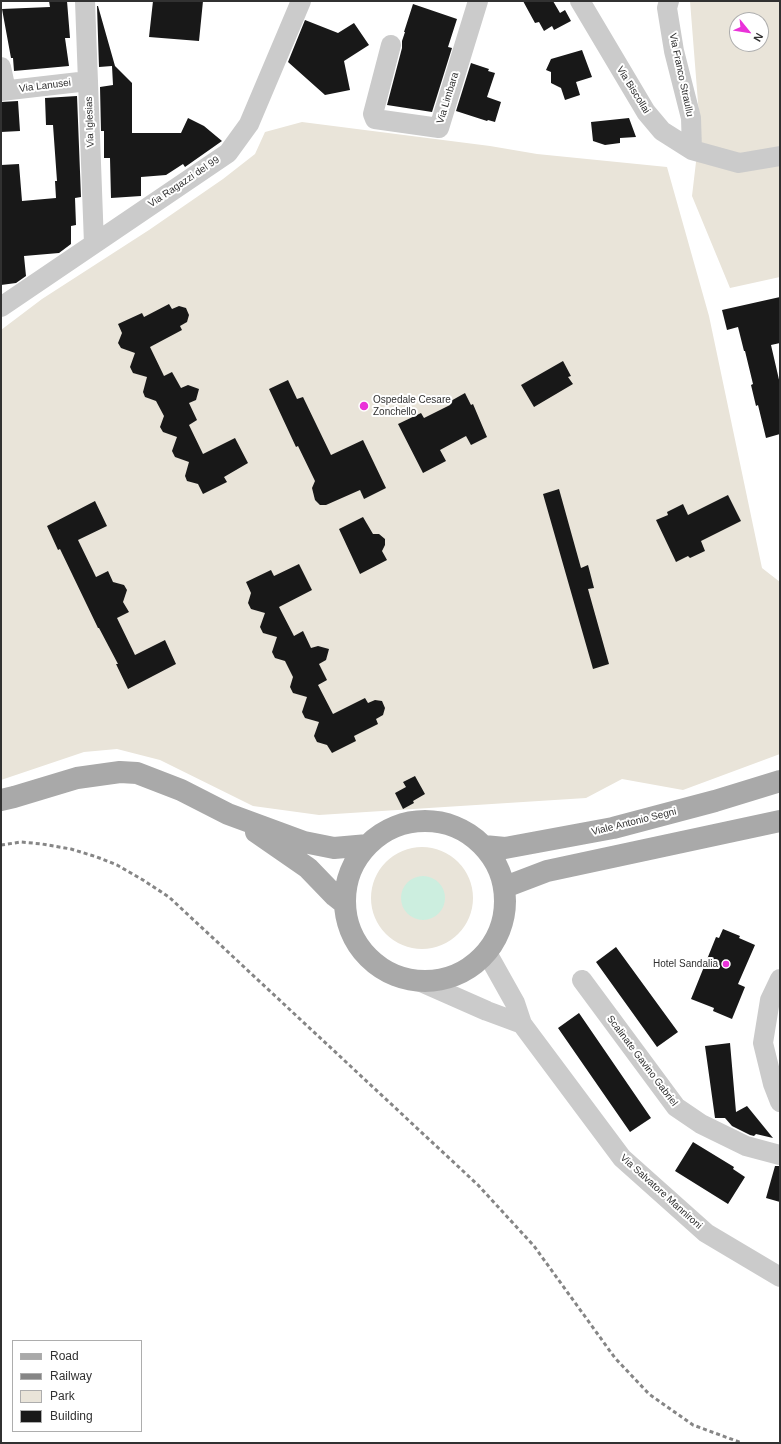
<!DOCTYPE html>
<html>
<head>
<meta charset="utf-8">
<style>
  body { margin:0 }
  #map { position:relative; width:781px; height:1444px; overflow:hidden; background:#fff; font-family:Arial,sans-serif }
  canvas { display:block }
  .frame { position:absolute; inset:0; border:2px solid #313131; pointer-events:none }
  .legend { position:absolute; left:12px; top:1340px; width:130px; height:92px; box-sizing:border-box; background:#fff; border:1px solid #adadad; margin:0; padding:5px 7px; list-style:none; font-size:12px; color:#313131 }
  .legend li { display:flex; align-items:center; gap:8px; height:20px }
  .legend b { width:20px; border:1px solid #adadad }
  .north { position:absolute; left:729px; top:12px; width:40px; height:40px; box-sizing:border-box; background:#fff; border:1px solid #adadad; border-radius:50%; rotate:120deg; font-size:11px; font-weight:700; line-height:16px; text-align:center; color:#313131 }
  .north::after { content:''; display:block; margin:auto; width:14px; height:18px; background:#ea32d9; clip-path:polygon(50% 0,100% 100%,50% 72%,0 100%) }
</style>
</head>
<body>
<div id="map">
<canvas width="781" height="1444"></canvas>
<div class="frame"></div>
<ul class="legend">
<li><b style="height:5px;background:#a9a9a9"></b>Road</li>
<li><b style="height:5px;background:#868686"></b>Railway</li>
<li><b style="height:11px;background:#e9e4d9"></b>Park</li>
<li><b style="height:11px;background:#181818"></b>Building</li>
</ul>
<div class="north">N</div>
</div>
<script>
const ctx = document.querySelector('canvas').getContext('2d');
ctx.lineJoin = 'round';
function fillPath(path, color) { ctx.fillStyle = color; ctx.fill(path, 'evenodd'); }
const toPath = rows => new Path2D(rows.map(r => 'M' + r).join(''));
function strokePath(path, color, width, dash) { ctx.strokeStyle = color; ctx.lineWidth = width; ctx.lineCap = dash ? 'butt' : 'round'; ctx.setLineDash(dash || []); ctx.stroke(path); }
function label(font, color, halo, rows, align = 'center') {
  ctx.font = font + ' Arial,sans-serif'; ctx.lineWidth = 4; ctx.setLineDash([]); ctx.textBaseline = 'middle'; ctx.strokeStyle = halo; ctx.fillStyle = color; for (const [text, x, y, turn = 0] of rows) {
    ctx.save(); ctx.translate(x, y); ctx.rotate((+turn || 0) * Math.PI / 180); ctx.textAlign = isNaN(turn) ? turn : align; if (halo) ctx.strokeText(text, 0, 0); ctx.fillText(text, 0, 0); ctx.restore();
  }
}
fillPath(toPath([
  [690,1,780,1,780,277,730,288,692,196,700,128],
  [737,20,761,20,761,44,737,44],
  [302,122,490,146,537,154,667,167,709,316,762,568,780,582,780,754,683,790,622,779,586,798,319,815,253,806,160,760,117,749,84,752,1,780,1,330,42,299,149,230,223,179,255,154,265,132],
  '371 898a51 51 0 1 1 102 0a51 51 0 1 1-102 0Z'
]), '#e9e4d9');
fillPath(toPath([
  '401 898a22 22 0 1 1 44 0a22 22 0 1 1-44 0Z'
]), '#cceedf');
fillPath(toPath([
  [49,1,67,1,70,38,65,38,69,66,14,71,13,58,11,58,2,9,50,7],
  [153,1,203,1,199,41,149,37],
  [523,1,553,1,560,13,565,10,571,21,554,30,552,26,544,31,539,22,535,23],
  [413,4,457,19,448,47,452,48,432,112,387,105,402,48,402,41,405,32,404,32],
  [97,6,98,6,115,66,132,83,132,133,181,133,188,118,204,126,222,141,185,167,183,164,166,175,141,177,141,196,111,198,110,158,104,158,104,131,101,131,100,87,113,85,112,66,99,67],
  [305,20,338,33,354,23,369,45,344,61,350,90,325,95,288,62],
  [582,50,592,77,576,82,580,95,565,100,561,88,551,83,551,72,546,70,551,59],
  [471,63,489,69,488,71,495,73,487,97,501,102,495,122,488,120,487,121,456,111],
  [77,96,81,197,75,198,76,225,71,226,71,244,59,253,24,256,26,276,16,283,1,285,1,165,19,164,22,201,56,198,55,181,57,181,53,125,46,125,45,98],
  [18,101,20,131,1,132,1,102],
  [629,118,636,137,620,138,620,143,605,145,593,141,591,122],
  [780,297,780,343,771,345,780,384,780,434,766,438,758,405,756,406,751,385,753,384,745,351,744,351,738,327,727,330,722,310],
  [169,304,172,309,179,306,186,308,189,315,187,322,180,326,182,330,150,347,164,376,172,372,181,388,188,385,199,389,196,400,189,403,197,420,189,425,203,454,235,438,248,463,224,477,227,482,203,494,198,484,187,481,185,476,189,462,175,457,172,451,177,437,163,432,160,427,164,416,156,401,145,397,143,392,147,377,133,373,130,367,135,353,121,348,118,343,122,333,118,324,142,313,144,317],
  [563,361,571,376,568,377,573,384,534,407,521,385],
  [288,380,297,399,303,397,331,455,363,440,386,488,364,499,360,490,326,505,320,505,315,500,312,488,315,481,298,446,296,447,269,389],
  [465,393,471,405,473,404,487,437,471,445,466,436,440,450,446,461,423,473,398,424,421,413,424,418,450,405,449,402],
  [559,489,581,568,588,565,594,588,588,589,609,664,593,669,543,494],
  [728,495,741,521,701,541,705,551,690,558,688,556,676,562,656,520,668,515,667,512,683,504,688,515],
  [95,501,107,526,78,540,96,577,108,571,113,582,124,585,127,590,123,602,129,612,117,618,135,655,165,640,176,664,128,689,116,664,118,664,99,628,98,628,60,549,58,550,47,526],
  [363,517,373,534,379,534,385,539,385,545,382,551,387,560,360,574,339,529],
  [299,564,312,590,279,607,294,636,303,631,311,648,318,646,329,649,326,660,319,664,327,680,318,685,333,714,365,698,368,703,375,700,382,701,385,708,383,715,376,719,378,724,354,736,356,741,332,753,327,745,317,742,314,736,319,722,305,718,302,712,307,697,293,693,290,687,293,677,285,661,275,658,272,652,277,637,263,633,260,627,265,613,251,609,248,603,251,593,246,582,271,570,274,576],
  [415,776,425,794,413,801,414,803,403,809,395,793,406,787,403,782],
  [723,929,740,936,739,938,755,945,738,984,745,987,732,1019,713,1011,714,1008,691,999,716,937,719,938],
  [616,947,678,1032,657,1047,596,962],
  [579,1013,651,1118,630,1132,558,1028],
  [730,1043,736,1112,747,1106,773,1138,756,1134,754,1136,750,1135,732,1126,725,1118,715,1118,705,1046],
  [693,1142,734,1167,733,1169,745,1177,728,1204,675,1171],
  [775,1166,780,1166,780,1202,766,1198]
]), '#181818');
strokePath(toPath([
  [85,1,94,244],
  [580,1,646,112,662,131,692,150,739,163,780,156],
  [669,1,667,8,674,51,691,118,692,150],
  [391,45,373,114,375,119,439,128,478,1],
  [1,67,6,90],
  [1,91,88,81],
  [1,307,228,153,249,124,301,1],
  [487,953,515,1003,522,1024,622,1158,706,1233,780,1277],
  [780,979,770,1000,763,1043,773,1084,780,1102],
  [582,980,676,1107,701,1124,746,1146,780,1155],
  [419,981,487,1011,522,1024]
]), '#cbcbcb', 20);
strokePath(toPath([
  [1,800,14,797,77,778,120,772,137,773,181,790,228,814,304,842,334,848,368,845],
  '345 901a80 80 0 1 1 160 0a80 80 0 1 1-160 0Z',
  [256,832,308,868,335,896,345,904],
  [484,846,505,848,613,828,715,801,780,781],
  [505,887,547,871,780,821]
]), '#a9a9a9', 22);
strokePath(toPath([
  [1,845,21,842,42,844,71,849,97,857,117,865,143,880,169,897,478,1185,534,1246,615,1358,649,1394,693,1425,742,1443]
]), '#868686', 3, [4, 3]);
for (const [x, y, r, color] of [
  [364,406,5,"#ea32d9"],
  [726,964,4,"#ea32d9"]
]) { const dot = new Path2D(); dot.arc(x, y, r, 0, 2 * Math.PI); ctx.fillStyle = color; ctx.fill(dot); strokePath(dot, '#fff', 1.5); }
label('10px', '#313131', '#fff', [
  ["Via Franco Straullu",681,75,78],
  ["Via Lanusei",45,86,-7],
  ["Via Biscollai",633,90,58],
  ["Via Limbara",448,98,-73],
  ["Via Iglesias",90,122,-92],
  ["Via Ragazzi del 99",184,182,-34],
  ["Viale Antonio Segni",634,822,-14],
  ["Scalinate Gavino Gabriel",642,1061,53],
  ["Via Salvatore Mannironi",661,1192,42]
]);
label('10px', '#313131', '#fff', [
  ["Ospedale Cesare",373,400],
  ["Zonchello",373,412],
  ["Hotel Sandalia",718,964,"right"]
], 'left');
</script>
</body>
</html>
